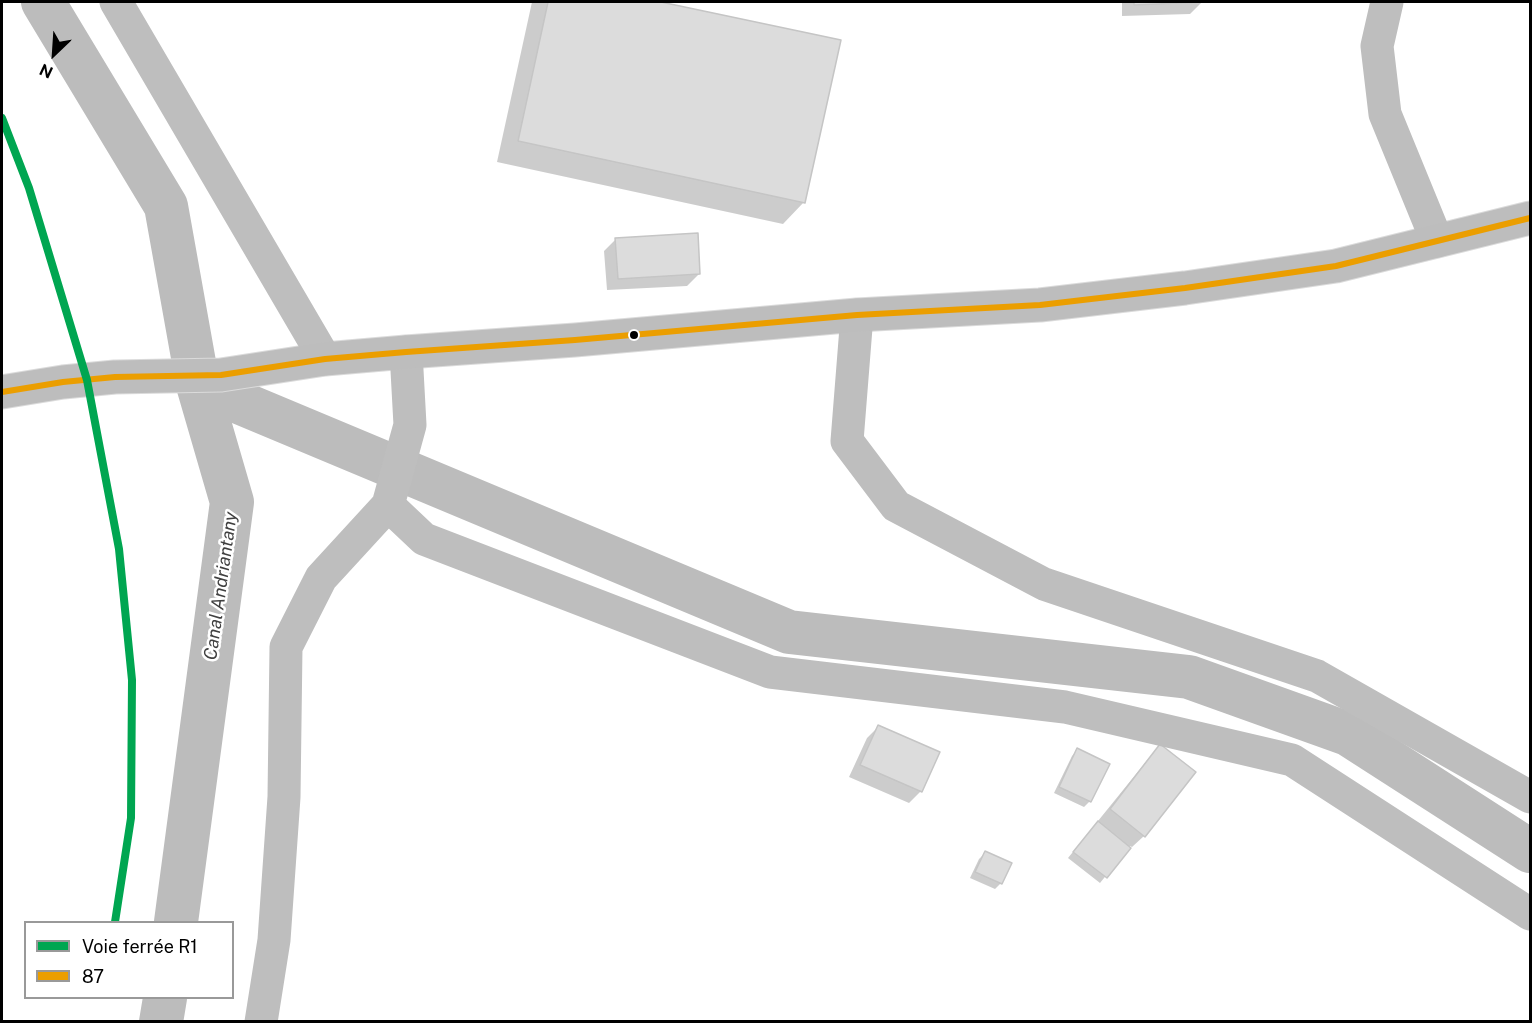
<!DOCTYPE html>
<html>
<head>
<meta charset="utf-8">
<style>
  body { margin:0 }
  #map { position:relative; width:1532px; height:1023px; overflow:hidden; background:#fff; font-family:"Public Sans",sans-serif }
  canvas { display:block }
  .frame { position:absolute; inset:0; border:3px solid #000; pointer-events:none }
  .legend { position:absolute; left:24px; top:921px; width:210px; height:78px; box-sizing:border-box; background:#fff; border:2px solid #999; margin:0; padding:8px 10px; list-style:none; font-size:18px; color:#000 }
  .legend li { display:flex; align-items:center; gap:12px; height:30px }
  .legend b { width:30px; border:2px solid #999 }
  .north { position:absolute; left:24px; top:24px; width:60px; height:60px; -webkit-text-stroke:4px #fff; paint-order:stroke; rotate:205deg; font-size:16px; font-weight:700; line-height:24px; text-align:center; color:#000 }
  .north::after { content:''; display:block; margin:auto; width:21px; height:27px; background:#000; clip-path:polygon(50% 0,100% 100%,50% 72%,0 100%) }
</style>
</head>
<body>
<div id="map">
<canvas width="1532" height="1023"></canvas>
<div class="frame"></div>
<ul class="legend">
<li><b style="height:8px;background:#00a651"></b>Voie ferrée R1</li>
<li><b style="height:8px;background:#eb9e00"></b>87</li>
</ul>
<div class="north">N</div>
</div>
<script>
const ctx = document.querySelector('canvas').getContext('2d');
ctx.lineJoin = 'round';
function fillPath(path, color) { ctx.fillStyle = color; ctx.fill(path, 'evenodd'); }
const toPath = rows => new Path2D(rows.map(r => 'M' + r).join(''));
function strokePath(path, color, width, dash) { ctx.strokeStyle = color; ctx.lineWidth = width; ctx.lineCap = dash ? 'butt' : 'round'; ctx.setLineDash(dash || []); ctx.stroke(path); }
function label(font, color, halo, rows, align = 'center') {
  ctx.font = font + ' "Public Sans",sans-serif'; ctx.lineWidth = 5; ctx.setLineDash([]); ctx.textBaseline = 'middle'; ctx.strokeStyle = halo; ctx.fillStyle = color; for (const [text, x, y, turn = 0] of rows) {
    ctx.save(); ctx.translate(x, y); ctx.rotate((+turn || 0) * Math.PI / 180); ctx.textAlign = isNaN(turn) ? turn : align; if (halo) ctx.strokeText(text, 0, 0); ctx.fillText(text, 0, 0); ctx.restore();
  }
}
fillPath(toPath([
  [532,2,654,2,839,42,804,202,783,224,497,162],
  [1122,2,1202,2,1190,14,1122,16],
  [616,239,699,274,687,286,607,290,604,251],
  [879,726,938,753,921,791,909,803,849,777,867,738],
  [1161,746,1144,836,1132,847,1130,846,1100,883,1068,858,1149,758],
  [1077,750,1090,801,1084,807,1054,793,1072,756],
  [985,853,1001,883,995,889,970,878,979,859]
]), '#0003');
strokePath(toPath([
  [43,2,166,206,198,385,232,502,176,922],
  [198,385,789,632,1189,677,1348,734,1530,851],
  [161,1022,165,998]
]), '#bcbcbc', 44);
const building = toPath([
  [548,2,661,2,841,40,805,203,518,141,548,2],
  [1134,2,1204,2,1134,5,1134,2],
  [698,233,700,274,618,279,615,238,698,233],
  [878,725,940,752,922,792,860,765,878,725],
  [1160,744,1196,772,1145,837,1110,809,1160,744],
  [1077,748,1110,764,1091,802,1059,787,1077,748],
  [1098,821,1131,848,1107,878,1073,852,1098,821],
  [985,851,1012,863,1002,884,975,872,985,851]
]);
fillPath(building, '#dcdcdc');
strokePath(building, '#c5c5c5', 1.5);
const primary = toPath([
  [2,392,63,382,115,377,221,375,325,359,406,352,575,340,857,315,1040,305,1185,288,1336,266,1530,218]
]);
strokePath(primary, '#dbdbdb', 35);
strokePath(toPath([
  [116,2,325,359],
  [1387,2,1377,46,1385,114,1437,241],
  [857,315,847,441,896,506,1044,584,1317,676,1530,797],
  [388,505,424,539,770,672,1065,707,1292,760,1530,914],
  [261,1022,274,940,284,797,286,647,321,578,388,505,410,425,406,352]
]), '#bebebe', 33);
strokePath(primary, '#bdbdbd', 33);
strokePath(toPath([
  [2,392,63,382,115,377,221,375,325,359,406,352,575,340,857,315,1040,305,1185,288,1336,266,1530,218]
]), '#eb9e00', 6);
strokePath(toPath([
  [2,118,29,188,87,380,119,549,132,680,131,818,115,922]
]), '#00a651', 8);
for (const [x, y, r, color] of [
  [634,335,5,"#000"]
]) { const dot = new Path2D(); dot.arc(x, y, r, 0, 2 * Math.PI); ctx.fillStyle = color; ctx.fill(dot); strokePath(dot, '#fff', 2); }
label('italic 18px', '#404040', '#fff', [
  ["Canal Andriantany",221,586,-82]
]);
</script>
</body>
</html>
